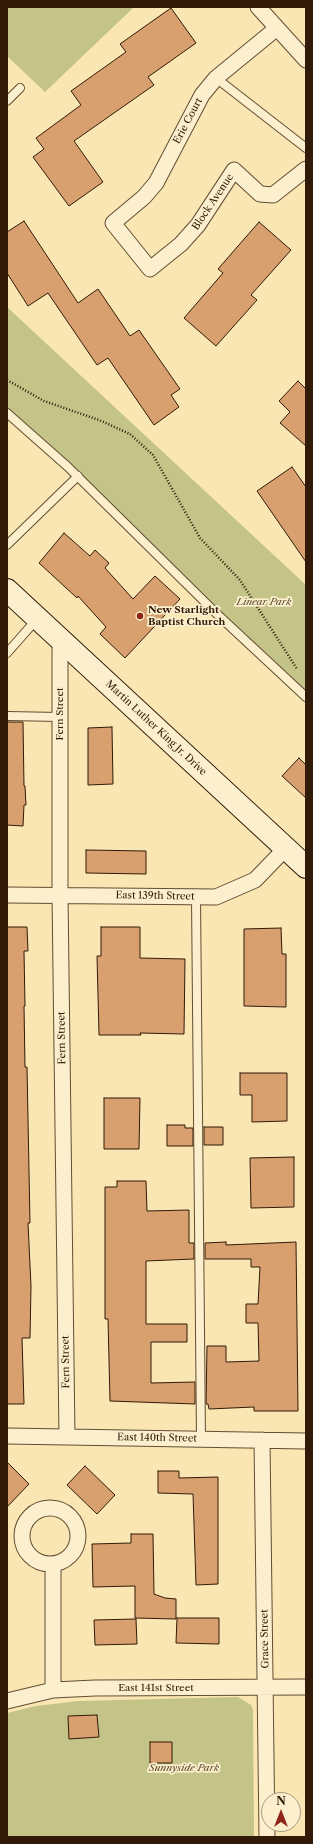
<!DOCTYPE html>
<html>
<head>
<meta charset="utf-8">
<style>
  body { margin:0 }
  #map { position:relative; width:313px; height:1844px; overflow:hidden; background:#f9e6b3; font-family:"Libre Caslon Text",serif }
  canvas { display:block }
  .frame { position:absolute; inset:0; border:8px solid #311a07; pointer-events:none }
  .north { position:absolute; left:261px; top:1792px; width:40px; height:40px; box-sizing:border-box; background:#fbefce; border:1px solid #aa9a7e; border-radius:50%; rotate:0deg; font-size:11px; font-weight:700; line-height:16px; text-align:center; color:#311a07 }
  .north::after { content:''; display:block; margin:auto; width:14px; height:18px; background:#8f2418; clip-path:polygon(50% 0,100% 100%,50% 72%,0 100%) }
</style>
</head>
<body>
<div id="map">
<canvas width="313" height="1844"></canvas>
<div class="frame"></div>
<div class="north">N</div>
</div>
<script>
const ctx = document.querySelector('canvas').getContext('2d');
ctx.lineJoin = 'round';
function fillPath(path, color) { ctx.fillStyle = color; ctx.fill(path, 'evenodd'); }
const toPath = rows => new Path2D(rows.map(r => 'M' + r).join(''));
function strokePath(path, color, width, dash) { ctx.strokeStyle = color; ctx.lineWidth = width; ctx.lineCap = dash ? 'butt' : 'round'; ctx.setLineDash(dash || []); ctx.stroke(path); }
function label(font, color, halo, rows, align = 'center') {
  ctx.font = font + ' "Libre Caslon Text",serif'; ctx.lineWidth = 3.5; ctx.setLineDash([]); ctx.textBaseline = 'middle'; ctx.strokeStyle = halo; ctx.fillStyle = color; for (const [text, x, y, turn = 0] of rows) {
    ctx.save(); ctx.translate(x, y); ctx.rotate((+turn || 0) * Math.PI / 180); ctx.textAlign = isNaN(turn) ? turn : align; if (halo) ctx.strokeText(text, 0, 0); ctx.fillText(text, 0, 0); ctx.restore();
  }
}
fillPath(toPath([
  [7,7,134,7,45,92,7,56],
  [7,307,306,585,306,697,7,413],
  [238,1697,251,1705,253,1710,254,1837,7,1837,7,1713,36,1706,78,1701]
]), '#c4c388');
const building = toPath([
  [171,8,196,43,148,77,154,85,74,141,103,182,69,206,33,157,44,149,36,138,81,105,71,91,126,52,120,44,171,8],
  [24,221,78,303,98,289,130,336,139,330,180,389,171,395,179,407,154,425,108,358,97,365,48,293,28,306,7,273,7,232,24,221],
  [259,222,291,250,251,295,257,300,216,346,184,318,223,273,218,269,259,222],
  [298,381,306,389,306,446,280,423,290,412,279,401,298,381],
  [292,467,306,487,306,562,257,491,292,467],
  [64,533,90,556,95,550,109,563,105,568,133,599,155,576,180,599,125,658,100,634,106,627,78,596,77,598,39,563,64,533],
  [7,722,23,722,24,786,25,786,26,805,24,805,23,826,7,825,7,722],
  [112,727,113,784,88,785,88,728,112,727],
  [299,758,306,765,306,798,282,776,299,758],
  [86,850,146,851,146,874,86,873,86,850],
  [7,927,27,927,28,951,24,951,25,1006,24,1006,25,1067,27,1067,30,1223,28,1223,31,1286,30,1338,22,1338,24,1404,7,1404,7,927],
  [101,927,140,927,140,958,185,959,184,1034,140,1033,141,1035,99,1035,97,956,101,956,101,927],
  [281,928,282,954,286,954,286,1007,244,1006,244,929,281,928],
  [240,1073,287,1073,287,1121,252,1122,252,1095,240,1095,240,1073],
  [104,1098,140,1098,139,1149,104,1149,104,1098],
  [167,1125,185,1125,185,1128,193,1128,193,1146,167,1146,167,1125],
  [204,1127,223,1127,223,1145,204,1145,204,1127],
  [294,1157,294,1207,251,1208,250,1158,294,1157],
  [117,1181,146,1181,147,1211,189,1210,189,1243,194,1243,194,1259,146,1261,146,1324,187,1324,187,1342,151,1342,151,1383,195,1382,195,1404,110,1401,108,1319,105,1319,105,1187,117,1187,117,1181],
  [226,1242,226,1245,296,1242,298,1411,254,1411,254,1407,209,1409,208,1404,206,1404,207,1346,226,1346,226,1362,259,1361,258,1323,246,1323,246,1304,258,1304,260,1267,251,1267,251,1259,205,1259,205,1243,226,1242],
  [7,1462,29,1484,7,1507,7,1462],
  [85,1466,115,1495,97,1514,67,1485,85,1466],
  [158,1471,179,1471,179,1478,218,1477,218,1584,196,1585,193,1494,158,1493,158,1471],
  [131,1534,153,1534,154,1594,165,1598,176,1599,176,1619,135,1618,135,1586,93,1587,92,1544,131,1543,131,1534],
  [177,1618,219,1618,219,1644,176,1643,177,1618],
  [136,1619,137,1644,95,1645,94,1620,136,1619],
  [97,1715,99,1737,69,1739,68,1716,97,1715],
  [150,1742,172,1742,172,1763,150,1763,150,1742]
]);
fillPath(building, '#d89f6f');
strokePath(building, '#311a07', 1);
const service = toPath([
  [216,78,306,148],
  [7,101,20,88],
  [7,413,68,467,218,615,306,697],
  [7,545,78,476],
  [7,653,37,619],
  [7,716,60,717],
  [196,897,201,1439]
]);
const minor = toPath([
  [258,7,306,60],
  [277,28,216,78,202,95,156,183,144,197,113,223,150,269,181,244,198,225,234,170,260,194,273,195,306,169],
  [60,639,60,895,67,1437],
  [7,895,216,897,255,880,286,848],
  [7,1436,306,1441],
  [262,1440,267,1837],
  '22 1536a28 28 0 1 1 56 0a28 28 0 1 1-56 0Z',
  [53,1564,53,1690],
  [7,1701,53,1690,95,1688,306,1687]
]);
const secondary = toPath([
  [7,590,306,867]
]);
strokePath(service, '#634d32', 10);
strokePath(minor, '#634d32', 17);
strokePath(secondary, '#311a07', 24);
strokePath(toPath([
  [7,380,44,401,99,420,130,434,153,455,200,538,240,580,297,669]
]), '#311a07', 2.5, [1, 2]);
strokePath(service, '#fbefce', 8);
strokePath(minor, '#fbefce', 15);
strokePath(secondary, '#fbefce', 22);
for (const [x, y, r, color] of [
  [140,616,4,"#8f2418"]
]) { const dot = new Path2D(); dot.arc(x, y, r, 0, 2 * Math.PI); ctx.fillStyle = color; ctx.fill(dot); strokePath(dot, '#fbefce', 1.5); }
label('10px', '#311a07', '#fbefce', [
  ["Erie Court",188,121,-62],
  ["Block Avenue",213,202,-56],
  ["Fern Street",60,714,-90],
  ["Martin Luther King Jr. Drive",156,728,43],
  ["East 139th Street",155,896,1],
  ["Fern Street",62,1038,-91],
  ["Fern Street",66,1362,-91],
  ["East 140th Street",157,1438,1],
  ["Grace Street",265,1639,-91],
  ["East 141st Street",156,1688]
]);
label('italic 10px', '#5d4d2e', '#fbefce', [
  ["Linear Park",264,602],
  ["Sunnyside Park",184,1768]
]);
label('bold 10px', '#311a07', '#fbefce', [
  ["New Starlight",148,610],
  ["Baptist Church",148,622]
], 'left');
</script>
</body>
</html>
